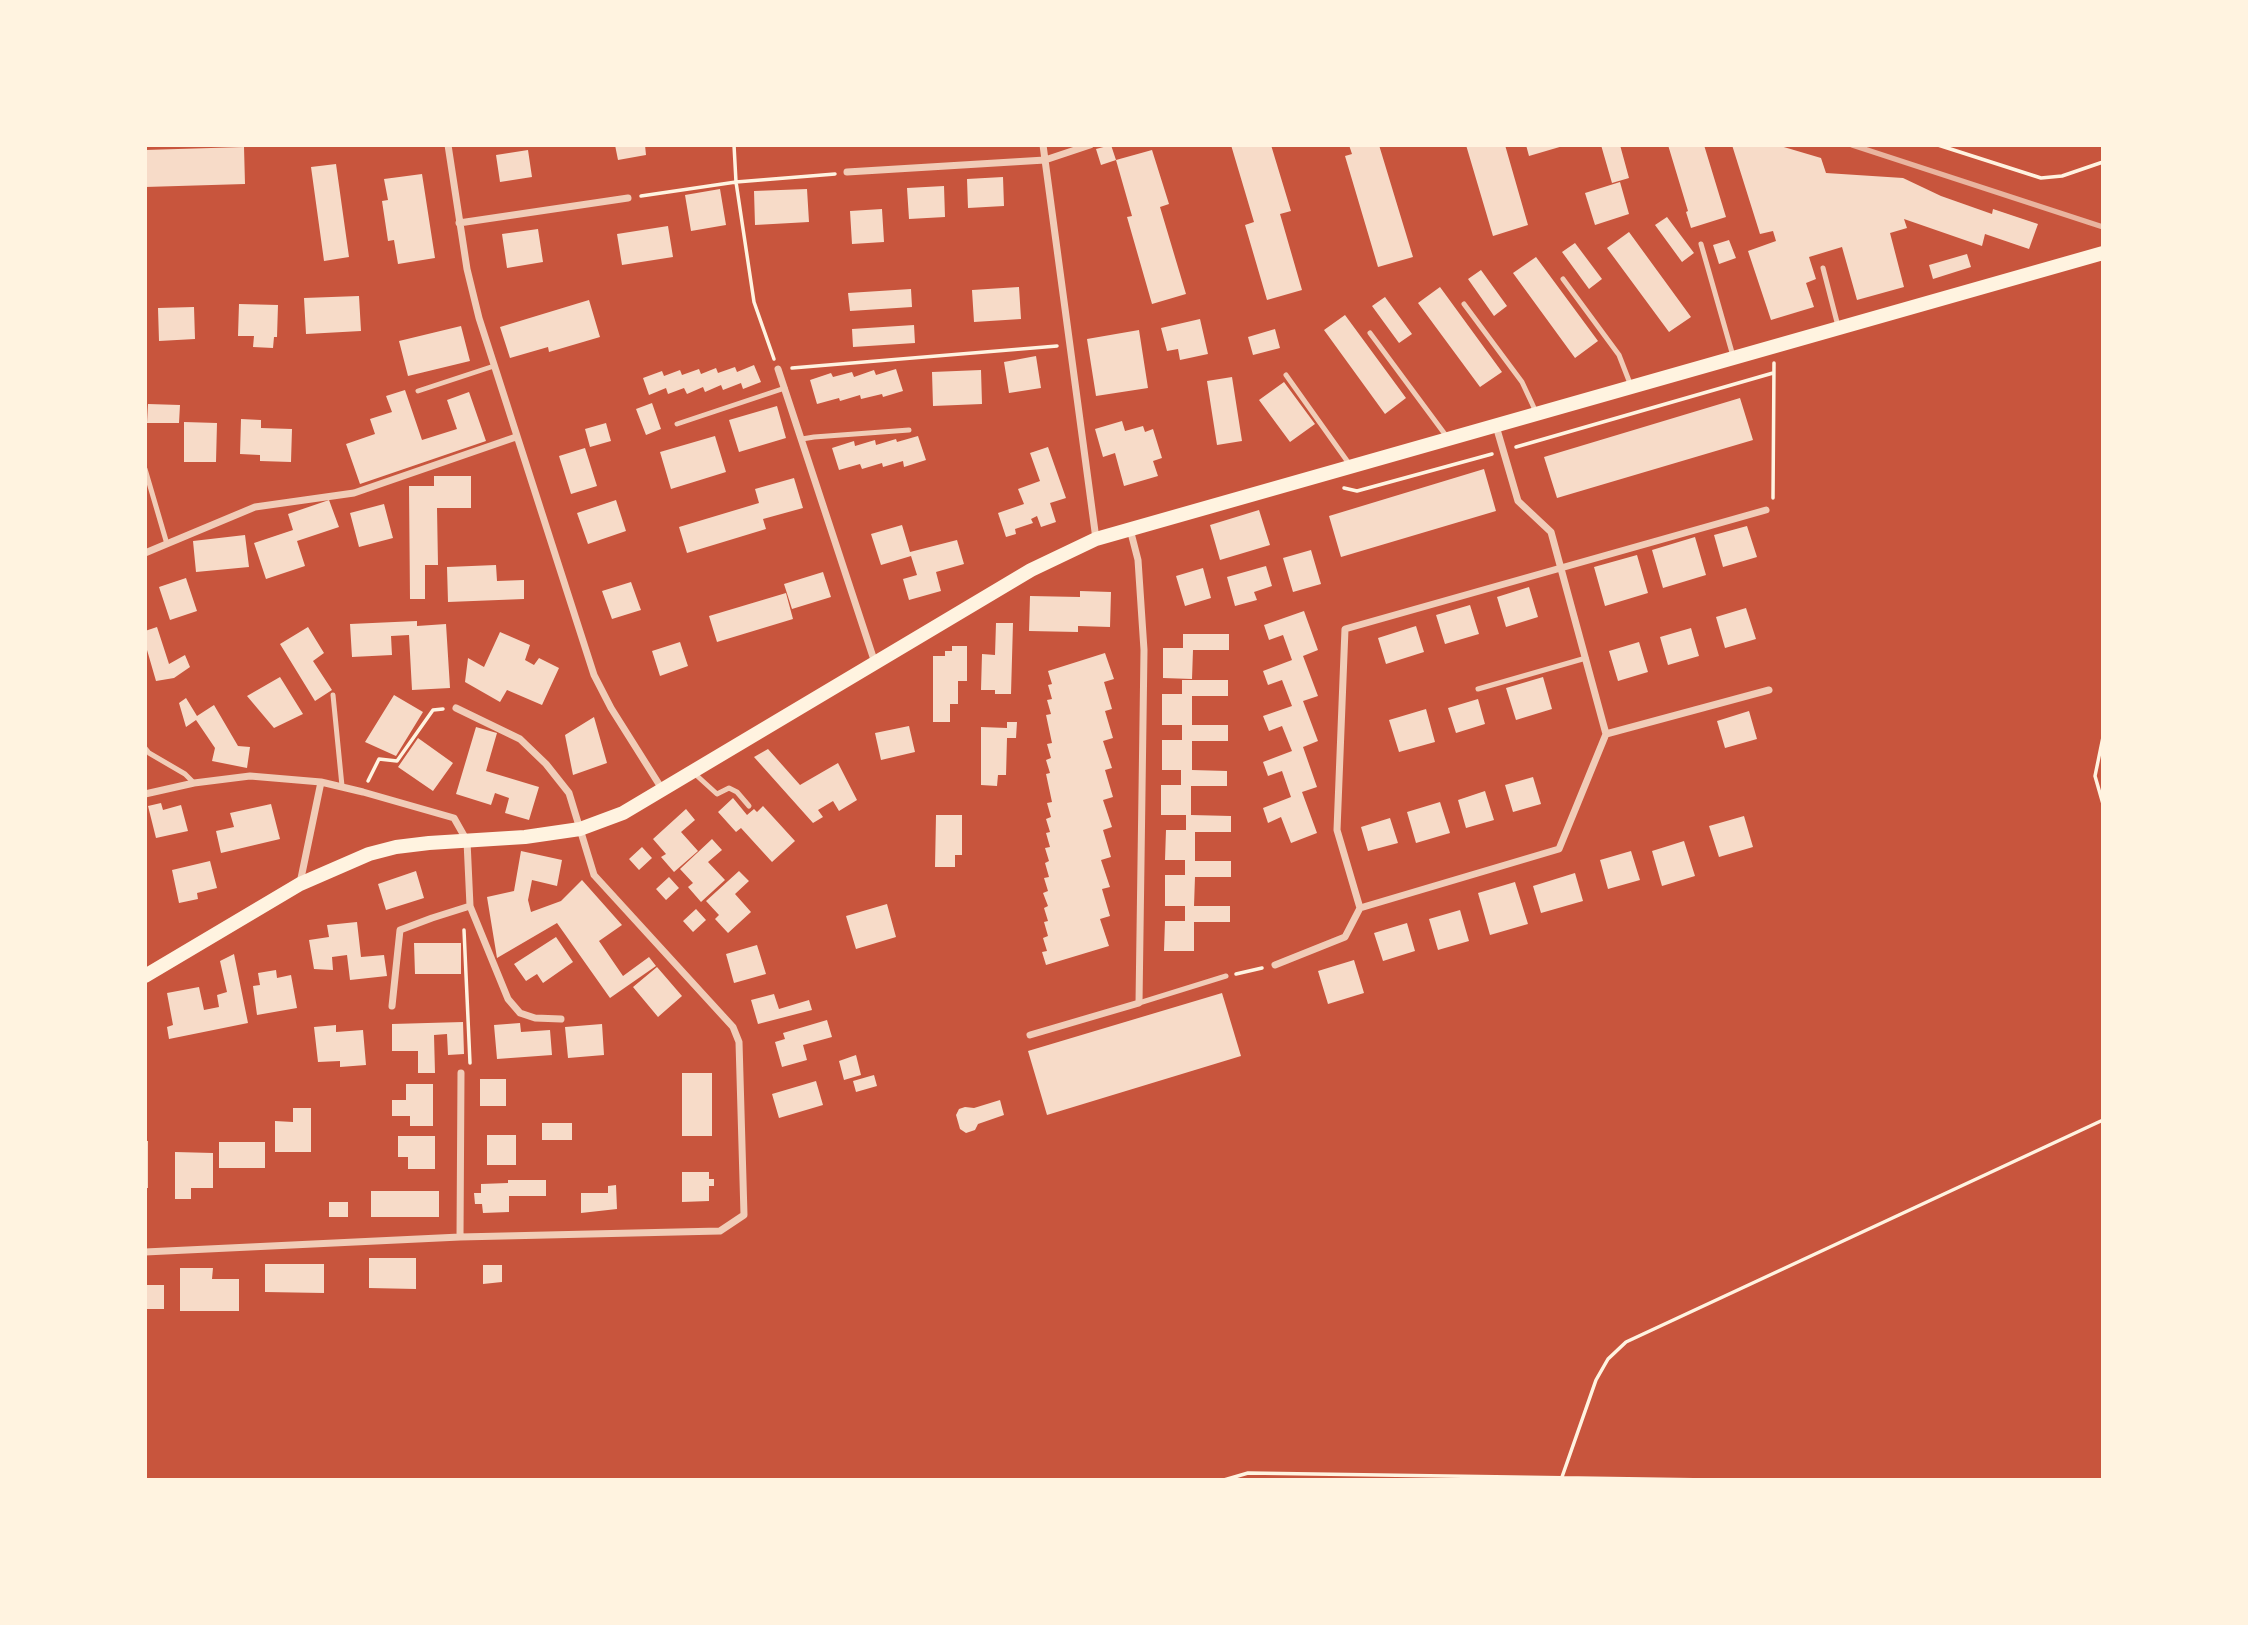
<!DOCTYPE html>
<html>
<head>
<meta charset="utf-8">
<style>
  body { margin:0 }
  #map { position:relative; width:2248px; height:1625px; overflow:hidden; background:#c8553d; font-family:Overpass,sans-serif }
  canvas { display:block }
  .frame { position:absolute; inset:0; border:147px solid #fff3e0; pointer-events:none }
</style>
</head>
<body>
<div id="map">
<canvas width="2248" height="1625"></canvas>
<div class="frame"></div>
</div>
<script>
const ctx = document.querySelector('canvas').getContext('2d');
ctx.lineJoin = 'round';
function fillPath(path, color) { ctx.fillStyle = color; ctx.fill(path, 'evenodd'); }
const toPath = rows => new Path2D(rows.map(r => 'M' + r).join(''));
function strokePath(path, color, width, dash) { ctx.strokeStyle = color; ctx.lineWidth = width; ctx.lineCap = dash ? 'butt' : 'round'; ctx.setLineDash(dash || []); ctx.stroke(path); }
fillPath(toPath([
  [615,145,645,145,646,155,618,160],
  [1111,145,1116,160,1101,165,1096,149],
  [1231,145,1271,145,1291,211,1280,214,1302,290,1267,300,1245,225,1254,222],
  [1349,145,1379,145,1413,257,1378,267,1345,156,1352,154],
  [1466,145,1505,145,1528,225,1493,236],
  [1526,145,1563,145,1563,146,1529,156],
  [1601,145,1620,145,1629,178,1612,183],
  [1668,145,1704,145,1726,217,1691,228,1686,212,1688,211],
  [1732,145,1777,145,1821,158,1826,173,1903,178,1941,196,1992,214,1993,209,2038,224,2029,249,1985,234,1982,246,1904,219,1907,228,1890,233,1904,287,1857,300,1842,247,1809,257,1816,279,1806,283,1814,307,1771,320,1748,251,1776,241,1773,231,1760,234],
  [244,147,245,184,145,187,145,150],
  [528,150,532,177,500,182,496,155],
  [1152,150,1169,204,1160,207,1186,294,1152,304,1127,217,1132,216,1116,160],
  [336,164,349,257,324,261,311,167],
  [422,174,435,258,398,264,394,240,388,241,382,201,388,200,384,179],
  [1003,177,1004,206,968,208,967,179],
  [1620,182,1629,214,1595,225,1585,193],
  [944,186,945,217,909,219,907,188],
  [720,189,726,225,691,231,685,195],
  [807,189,809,222,755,225,754,191],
  [882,209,884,242,852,244,850,211],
  [1667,217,1694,253,1682,262,1655,225],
  [668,226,673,257,622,265,617,234],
  [538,229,543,262,507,268,502,234],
  [1629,232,1691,317,1669,332,1607,248],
  [1729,240,1736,258,1719,264,1713,245],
  [1575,243,1602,279,1589,289,1562,252],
  [1967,254,1971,267,1933,279,1929,265],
  [1536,257,1598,341,1575,358,1513,273],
  [1481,270,1507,306,1494,316,1468,279],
  [1019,287,1021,319,974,322,972,290],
  [1440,287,1502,372,1480,387,1418,303],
  [911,289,912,307,850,311,848,293],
  [359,296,361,331,306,334,304,298],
  [1385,297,1412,334,1399,343,1372,306],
  [589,300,600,337,549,352,548,347,510,358,500,327],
  [239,304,278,305,277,337,274,337,273,348,253,347,254,336,238,336],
  [194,307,195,339,159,341,158,308],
  [1345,315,1406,398,1385,414,1324,330],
  [1200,319,1208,354,1180,360,1178,349,1167,351,1161,328],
  [914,325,915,343,853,347,852,329],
  [461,326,470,361,408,376,399,341],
  [1275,329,1280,348,1253,355,1248,337],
  [1139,330,1148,388,1096,396,1087,339],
  [1036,356,1041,388,1009,393,1004,362],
  [754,365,761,382,743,389,741,383,723,390,721,385,705,392,703,387,687,394,684,388,668,394,666,388,649,395,643,378,662,371,664,376,680,370,682,375,699,369,701,374,716,368,718,373,735,367,737,372],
  [896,369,903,391,883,397,882,394,861,399,860,395,840,401,839,398,817,404,810,380,831,373,833,377,852,372,854,377,874,370,876,375],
  [981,370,982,404,933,406,932,372],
  [1232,377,1242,441,1217,445,1207,381],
  [1284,382,1315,424,1290,442,1259,400],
  [405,390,422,440,457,429,447,400,469,392,486,441,360,484,346,444,375,434,370,419,392,412,386,396],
  [1740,398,1753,440,1557,498,1544,457],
  [652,403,661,429,646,435,636,409],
  [148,404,180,405,179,423,147,423],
  [777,406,786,438,739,452,729,420],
  [241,419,261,420,261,428,292,429,291,462,260,461,260,455,240,454],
  [1122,421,1125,431,1143,426,1145,432,1153,429,1162,458,1153,461,1158,476,1124,486,1115,453,1103,457,1095,429],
  [184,422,217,423,216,462,184,462],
  [606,423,611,441,590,447,585,429],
  [715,436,726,472,671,489,660,452],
  [918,436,926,460,904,467,903,461,883,467,882,463,862,469,860,464,839,470,832,448,854,441,855,446,875,440,876,445,896,439,897,442],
  [1048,447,1066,498,1050,503,1056,522,1041,527,1037,516,1031,519,1033,523,1015,529,1016,534,1006,537,998,513,1024,504,1018,489,1040,481,1030,453],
  [585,448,597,486,571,494,559,456],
  [1484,469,1496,511,1341,557,1329,516],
  [434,476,471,476,471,508,437,508,438,565,425,565,425,599,410,599,409,486,434,486],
  [794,478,803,508,763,519,766,529,687,553,679,527,759,503,755,489],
  [329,500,339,527,297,541,305,566,266,579,254,543,293,530,288,514],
  [616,500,626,531,588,544,577,513],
  [384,504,393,538,359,547,350,513],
  [1259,510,1270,545,1220,560,1210,525],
  [902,525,910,552,957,540,964,564,936,572,941,591,909,600,903,579,917,575,911,556,881,565,871,534],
  [1747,526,1757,557,1723,567,1714,535],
  [245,535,249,567,196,572,193,541],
  [1695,537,1706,575,1663,588,1652,550],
  [1311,550,1321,584,1293,592,1283,558],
  [1637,555,1648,593,1605,606,1594,567],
  [496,565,497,581,524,580,524,599,448,602,447,567],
  [1266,566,1272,586,1254,592,1257,600,1235,606,1227,577],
  [1203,568,1211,598,1185,606,1176,576],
  [823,572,831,597,792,609,784,584],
  [186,578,197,611,170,620,159,587],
  [631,582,641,610,612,619,602,591],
  [1529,587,1538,617,1506,627,1497,597],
  [1080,591,1111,592,1110,627,1078,626,1078,632,1029,631,1030,596,1080,597],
  [786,593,793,619,717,642,709,616],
  [1470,605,1479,634,1445,644,1436,615],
  [1746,608,1756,639,1725,648,1716,617],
  [1304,611,1318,650,1303,656,1318,696,1303,701,1318,741,1303,747,1317,787,1302,792,1317,833,1291,843,1281,817,1268,823,1263,808,1291,797,1282,771,1268,776,1263,762,1292,751,1282,726,1269,731,1263,716,1292,706,1282,680,1268,685,1263,671,1292,660,1283,635,1269,640,1264,625],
  [417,621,417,626,446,624,450,688,412,690,409,635,391,636,392,655,352,657,350,624],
  [996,623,1013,623,1011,694,995,694,995,690,981,690,982,654,995,655],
  [1416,626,1424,652,1386,664,1378,638],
  [157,627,169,664,185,655,190,667,174,678,156,681,145,643,145,631],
  [308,627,324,653,313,661,332,690,315,701,280,644],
  [1691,628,1699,656,1668,665,1660,637],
  [500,632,530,645,525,660,534,665,539,658,559,668,542,705,507,690,500,702,465,682,468,658,484,667],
  [1183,634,1229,634,1229,650,1193,650,1192,679,1163,678,1163,648,1183,648],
  [680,642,688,666,660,676,652,651],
  [1639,642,1648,672,1618,681,1609,651],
  [952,646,967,646,967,681,958,681,958,704,950,704,950,722,933,722,933,656,945,656,945,651,952,651],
  [1105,653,1114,679,1104,682,1112,709,1105,711,1113,738,1103,741,1112,768,1105,770,1113,797,1103,800,1112,827,1103,830,1111,857,1101,860,1110,887,1102,889,1110,916,1100,919,1109,946,1046,965,1042,952,1047,951,1043,938,1048,936,1044,922,1048,921,1044,908,1048,906,1043,893,1048,891,1044,878,1049,877,1045,863,1049,861,1045,848,1050,847,1046,833,1050,832,1046,819,1051,817,1047,803,1052,802,1046,774,1050,773,1046,760,1051,758,1047,744,1052,743,1046,715,1051,714,1047,700,1052,699,1048,685,1052,684,1048,671],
  [280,677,303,714,274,728,247,696],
  [1543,677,1552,709,1516,720,1506,688],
  [1182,680,1228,680,1228,696,1192,696,1192,725,1228,725,1228,741,1192,741,1192,770,1227,771,1227,786,1191,786,1191,815,1231,816,1231,832,1195,832,1195,861,1231,861,1231,877,1195,877,1194,906,1230,906,1230,922,1194,922,1194,951,1164,951,1165,921,1185,921,1185,906,1165,906,1165,875,1185,875,1185,860,1165,860,1166,830,1186,830,1186,815,1161,815,1161,785,1181,785,1181,770,1162,770,1162,740,1182,740,1182,725,1162,725,1162,694,1182,694],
  [394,695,423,712,396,756,365,742],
  [186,698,197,716,214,705,238,746,250,747,247,768,212,761,215,748,196,720,186,727,179,703],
  [1478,699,1485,724,1456,733,1448,708],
  [1426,709,1435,742,1399,752,1389,720],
  [1749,711,1757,739,1725,748,1717,721],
  [594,717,607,763,573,775,565,735],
  [1007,722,1017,722,1016,738,1007,738,1006,775,998,775,997,786,981,785,981,727,1007,728],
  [909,726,915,752,881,760,875,733],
  [476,727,497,733,486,771,539,787,529,820,505,813,509,798,495,793,491,805,456,794],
  [418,738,453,763,433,791,398,767],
  [768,749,800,785,838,763,857,800,839,811,833,801,818,810,823,817,813,823,754,757],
  [1533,777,1541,804,1513,812,1505,785],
  [1485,791,1494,820,1466,828,1458,800],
  [733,798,747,815,754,809,757,812,763,806,795,841,772,862,741,828,736,832,718,812],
  [1440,802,1450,833,1416,843,1407,812],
  [161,803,163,810,181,805,188,831,156,838,148,806],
  [271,804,280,839,221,853,216,831,234,827,230,813],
  [686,809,695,820,681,832,698,851,674,872,661,857,666,854,653,839],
  [936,815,962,815,962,855,955,855,955,867,935,867],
  [1744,816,1753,847,1719,857,1709,826],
  [1390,818,1398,843,1368,851,1361,827],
  [712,839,722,850,708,862,725,880,701,902,688,887,693,883,680,869],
  [1684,841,1695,876,1662,886,1652,851],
  [642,847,652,858,639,870,629,859],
  [521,851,562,860,557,886,532,880,528,900,531,912,561,901,582,880,622,925,599,941,623,976,649,957,656,966,610,998,557,923,497,958,487,897,514,891],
  [1631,851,1640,880,1608,889,1600,860],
  [210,861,217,888,197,893,198,899,179,903,172,870],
  [416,871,424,898,386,910,378,884],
  [739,871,749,881,735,894,751,912,728,933,715,919,719,915,706,901],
  [1575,873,1583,901,1541,913,1533,886],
  [669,877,679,888,666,900,656,889],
  [1515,882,1528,924,1490,935,1478,893],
  [887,904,896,937,856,949,846,916],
  [696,909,706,920,693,932,683,921],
  [1460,910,1469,941,1438,950,1429,919],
  [357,922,361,957,384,955,387,976,350,980,347,955,332,957,333,970,314,969,309,940,329,937,327,925],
  [1407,923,1415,951,1383,961,1374,933],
  [556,937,573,962,543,983,537,974,526,981,514,964],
  [414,943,461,943,461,974,415,974],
  [757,945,766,974,734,983,726,954],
  [234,954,248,1023,169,1039,167,1027,173,1025,167,993,199,987,204,1010,219,1007,217,995,227,992,220,961],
  [1354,960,1364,993,1328,1004,1318,971],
  [657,967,682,996,658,1017,633,987],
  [276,970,277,978,291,975,297,1008,257,1015,253,986,260,985,258,973],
  [1222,993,1241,1056,1047,1115,1028,1051],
  [774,994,779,1009,809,1000,812,1010,758,1024,751,1000],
  [827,1020,832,1037,803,1045,807,1060,782,1067,775,1042,785,1039,783,1033],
  [463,1022,464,1054,448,1055,447,1034,434,1035,435,1073,418,1073,418,1051,392,1051,392,1024],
  [520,1023,521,1032,550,1030,552,1055,497,1059,494,1025],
  [602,1024,604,1055,568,1058,565,1027],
  [336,1025,336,1032,363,1030,366,1065,340,1067,340,1061,318,1062,314,1027],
  [856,1055,861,1075,844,1080,839,1061],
  [682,1073,712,1073,712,1136,682,1136],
  [874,1075,877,1086,856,1092,853,1081],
  [480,1079,506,1079,506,1106,480,1106],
  [816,1081,823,1105,779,1118,772,1094],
  [406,1084,433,1084,433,1126,410,1126,410,1116,392,1116,392,1100,406,1100],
  [1000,1100,1004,1115,978,1124,975,1130,966,1133,960,1129,956,1115,959,1109,965,1107,974,1108],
  [293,1108,311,1108,311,1152,275,1152,275,1121,293,1122],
  [542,1123,572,1123,572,1140,542,1140],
  [487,1135,516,1135,516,1165,487,1165],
  [398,1136,435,1136,435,1169,408,1169,408,1157,398,1157],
  [145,1141,148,1141,148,1188,145,1188],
  [219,1142,265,1142,265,1168,219,1168],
  [175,1152,213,1153,213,1188,191,1188,191,1199,175,1199],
  [682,1172,709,1172,709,1179,714,1179,714,1186,709,1186,709,1201,682,1202],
  [508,1180,546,1180,546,1196,509,1196,509,1212,483,1213,482,1204,475,1204,474,1193,481,1193,481,1184,508,1183],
  [616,1185,617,1209,581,1213,581,1193,608,1193,608,1186],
  [371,1191,439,1191,439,1217,371,1217],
  [329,1202,348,1202,348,1217,329,1217],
  [369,1258,416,1258,416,1289,369,1288],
  [265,1264,324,1264,324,1293,265,1292],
  [483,1265,502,1265,502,1282,483,1284],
  [180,1268,213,1268,212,1279,239,1279,239,1311,180,1311],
  [145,1285,164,1285,164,1309,145,1309]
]), '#f7dbc8');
strokePath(toPath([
  [734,145,736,182,754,302,774,359],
  [1938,145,2041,178,2062,176,2103,162],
  [641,196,736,182,835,174],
  [792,368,1057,346],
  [1516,447,1773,373],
  [1344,488,1357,491,1492,454],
  [1773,498,1774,363],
  [2103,737,2095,776,2103,804],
  [368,781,379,759,397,761,433,710,443,709],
  [464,930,470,1063],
  [1236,974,1262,968],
  [1562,1477,1596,1380,1608,1359,1626,1342,2103,1120],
  [1224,1480,1248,1473,1710,1480]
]), '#fff3e0', 3.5);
strokePath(toPath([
  [1701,244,1733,356],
  [1823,268,1838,326],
  [1563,279,1619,355,1631,386],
  [1464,304,1522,382,1536,412],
  [1370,333,1447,437],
  [1286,375,1350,465],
  [418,391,494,366],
  [677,424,785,388],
  [802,439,814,437,909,430],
  [145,469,167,544],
  [1478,689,1586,658],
  [333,695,342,786],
  [145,748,149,753,185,774,194,783],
  [695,774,717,794,729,788,737,792,749,806],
  [1139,1003,1226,976]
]), '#f1ccb7', 5);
strokePath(toPath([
  [448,145,467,269,479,318,594,675,611,708,662,789],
  [1043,145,1096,539],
  [847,172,1045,160,1090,145],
  [459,223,628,198],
  [778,369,875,663],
  [1496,426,1518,501,1551,532,1606,734],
  [145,553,255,507,354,493,516,437],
  [145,794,194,783,250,776,321,782],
  [300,883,321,782,363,792,454,818,467,841,470,906,432,918,400,930,392,1006],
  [470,906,508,999,520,1013,535,1018,561,1019],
  [1360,908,1337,830,1345,629,1766,510],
  [1275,965,1345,937,1360,908,1559,849,1606,734,1769,690],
  [1030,1035,1139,1003,1144,650,1138,560,1130,529],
  [460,1237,461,1073],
  [145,1252,460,1237,720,1231,744,1215,739,1042,733,1027,594,875,569,793,546,764,520,739,456,708]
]), '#f1ccb7', 7);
strokePath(toPath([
  [145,976,300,884,369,854,396,847,429,843,525,837,580,829,623,813,1031,570,1096,539,2103,253]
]), '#fff3e0', 14);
strokePath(toPath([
  [1852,145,2103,227]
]), '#e9b49f', 5);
</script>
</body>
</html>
